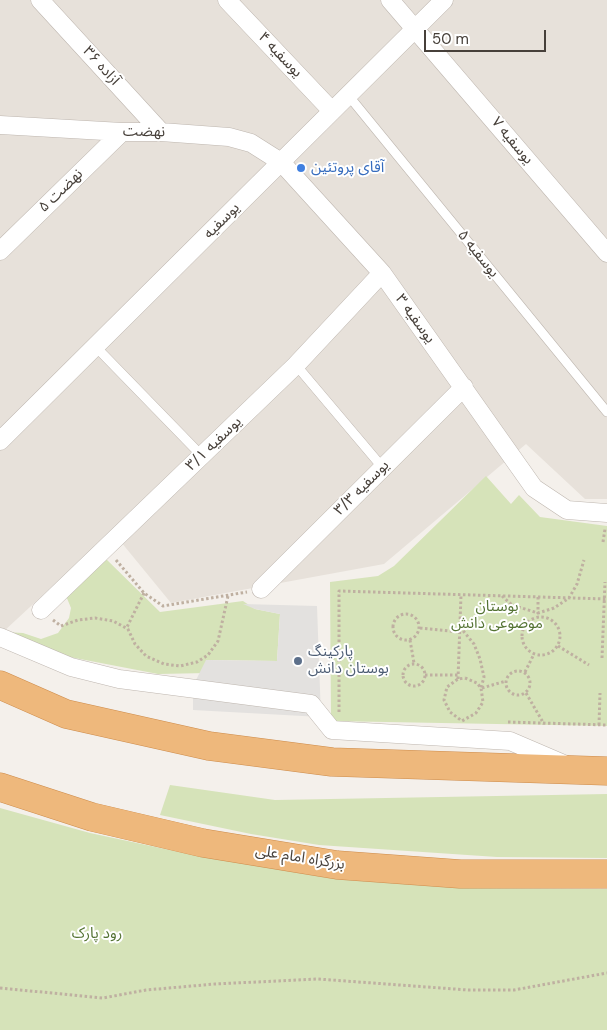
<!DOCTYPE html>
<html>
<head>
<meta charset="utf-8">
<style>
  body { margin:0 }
  #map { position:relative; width:607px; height:1030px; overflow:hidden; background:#f4f0eb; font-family:"DM Sans",sans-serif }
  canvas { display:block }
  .scale { position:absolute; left:424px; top:30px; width:122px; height:22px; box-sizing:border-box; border:2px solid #47403a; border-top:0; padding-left:6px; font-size:15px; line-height:18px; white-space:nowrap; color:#47403a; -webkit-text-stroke:4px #fff; paint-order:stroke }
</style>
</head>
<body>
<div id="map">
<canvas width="607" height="1030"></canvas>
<div class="scale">50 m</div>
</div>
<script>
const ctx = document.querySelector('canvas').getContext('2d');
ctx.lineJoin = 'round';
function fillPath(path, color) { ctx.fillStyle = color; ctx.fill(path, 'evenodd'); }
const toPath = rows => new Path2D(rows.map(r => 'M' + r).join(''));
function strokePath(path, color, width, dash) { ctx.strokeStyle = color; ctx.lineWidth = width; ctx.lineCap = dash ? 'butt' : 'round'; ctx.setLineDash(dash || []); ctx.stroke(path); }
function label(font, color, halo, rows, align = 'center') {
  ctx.font = font + ' "DM Sans","Noto Sans Arabic",sans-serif'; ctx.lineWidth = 4; ctx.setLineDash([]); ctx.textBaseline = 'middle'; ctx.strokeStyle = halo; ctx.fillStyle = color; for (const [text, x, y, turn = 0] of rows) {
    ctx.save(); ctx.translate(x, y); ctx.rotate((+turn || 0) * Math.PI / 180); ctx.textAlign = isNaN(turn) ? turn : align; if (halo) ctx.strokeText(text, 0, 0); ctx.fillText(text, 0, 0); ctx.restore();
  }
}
fillPath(toPath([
  [0,0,607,0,607,499,585,499,526,444,384,564,171,603,112,531,3,632,0,629]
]), '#e7e1da');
fillPath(toPath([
  [486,476,511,504,519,495,540,517,607,526,607,726,331,721,330,582,378,576,394,566],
  [104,557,160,612,243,601,255,609,280,614,277,661,206,660,208,673,158,674,54,654,5,632,23,633,41,639,58,633,69,618,71,608,64,591],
  [170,785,275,800,607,794,607,858,497,857,319,845,251,834,160,815],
  [0,808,90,833,198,856,336,879,461,888,607,889,607,1030,0,1030]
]), '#d6e3b9');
fillPath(toPath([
  [243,604,317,606,321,717,193,710,193,686,206,660,277,661,280,614,255,609]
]), '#e3e1df');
const lane = toPath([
  [348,95,607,412],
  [95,346,202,456],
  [296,365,383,468]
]);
const street = toPath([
  [40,0,161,132],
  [227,0,332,111],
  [390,0,607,253],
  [0,125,122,132,161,132,229,137,251,143,281,162,382,273,534,488,567,510,607,513],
  [0,251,122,132],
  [0,441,444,0],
  [261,589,464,387],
  [41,610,296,365,382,273],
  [0,637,71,667,119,679,311,704,332,730,510,741,566,765]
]);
const highway = toPath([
  [0,685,66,714,209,746,332,762,607,771],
  [0,787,92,817,203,843,337,865,460,874,607,874]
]);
strokePath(lane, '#beb6af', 10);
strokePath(street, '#beb6af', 19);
strokePath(highway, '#cd8c4c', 29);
strokePath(toPath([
  [603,542,605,529],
  [116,560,144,593,163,606,247,592],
  [144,593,127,627,135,644,146,656,164,664,180,666,197,662,208,655,218,641,228,596],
  [502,596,512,605,538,613,554,608,569,598,577,584,584,560],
  [538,597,538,614],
  '393 627a13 13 0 1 1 26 0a13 13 0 1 1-26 0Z',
  '522 636a19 19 0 1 1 38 0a19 19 0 1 1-38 0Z',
  [53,620,61,626,78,620,95,618,113,621,128,629],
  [460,627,474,644,480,659,484,677,481,688],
  [420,628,460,632],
  [410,640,414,663],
  [558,646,589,665],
  [602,658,605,582],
  '403 675a11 11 0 1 1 22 0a11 11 0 1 1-22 0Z',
  '506 683a12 12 0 1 1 24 0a12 12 0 1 1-24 0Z',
  [525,672,534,654],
  [425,675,458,675],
  [465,678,477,683,481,688,483,702,476,713,462,721,450,712,444,700,447,687,458,679,465,678],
  [458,679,461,595],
  [482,688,506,681],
  [526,693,544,724],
  [339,712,339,591,607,599],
  [508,722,607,725],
  [599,725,600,693],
  [0,988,103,998,146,990,215,984,318,979,468,990,514,990,607,973]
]), '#bfb0a1', 3, [2.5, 2.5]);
strokePath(lane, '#fff', 9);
strokePath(street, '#fff', 18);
strokePath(highway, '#eeb87c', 28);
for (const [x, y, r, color] of [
  [301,168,5,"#3f7fe0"],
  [298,661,5,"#5c6f8a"]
]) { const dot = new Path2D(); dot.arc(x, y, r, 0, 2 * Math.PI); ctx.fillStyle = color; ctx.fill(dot); strokePath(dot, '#fff', 2); }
label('15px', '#47403a', '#fff', [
  ["یوسفیه ۴",280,55,46],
  ["آزاده ۳۶",101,66,48],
  ["نهضت",144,132,1],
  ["یوسفیه ۷",512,141,50],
  ["نهضت ۵",61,191,-44],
  ["یوسفیه",222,221,-45],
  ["یوسفیه ۵",478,254,51],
  ["یوسفیه ۳",415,319,54],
  ["یوسفیه ۳/۱",214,444,-44],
  ["یوسفیه ۳/۳",362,488,-45],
  ["بزرگراه امام علی",300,858,9]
]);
label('15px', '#366cbe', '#fff', [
  ["آقای پروتئین",311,168]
], 'left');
label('15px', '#547333', '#fff', [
  ["بوستان",497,607],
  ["موضوعی دانش",497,624],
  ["رود پارک",97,934]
]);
label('15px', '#4e5e75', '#fff', [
  ["پارکینگ",308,652],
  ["بوستان دانش",308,669]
], 'left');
</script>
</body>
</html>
